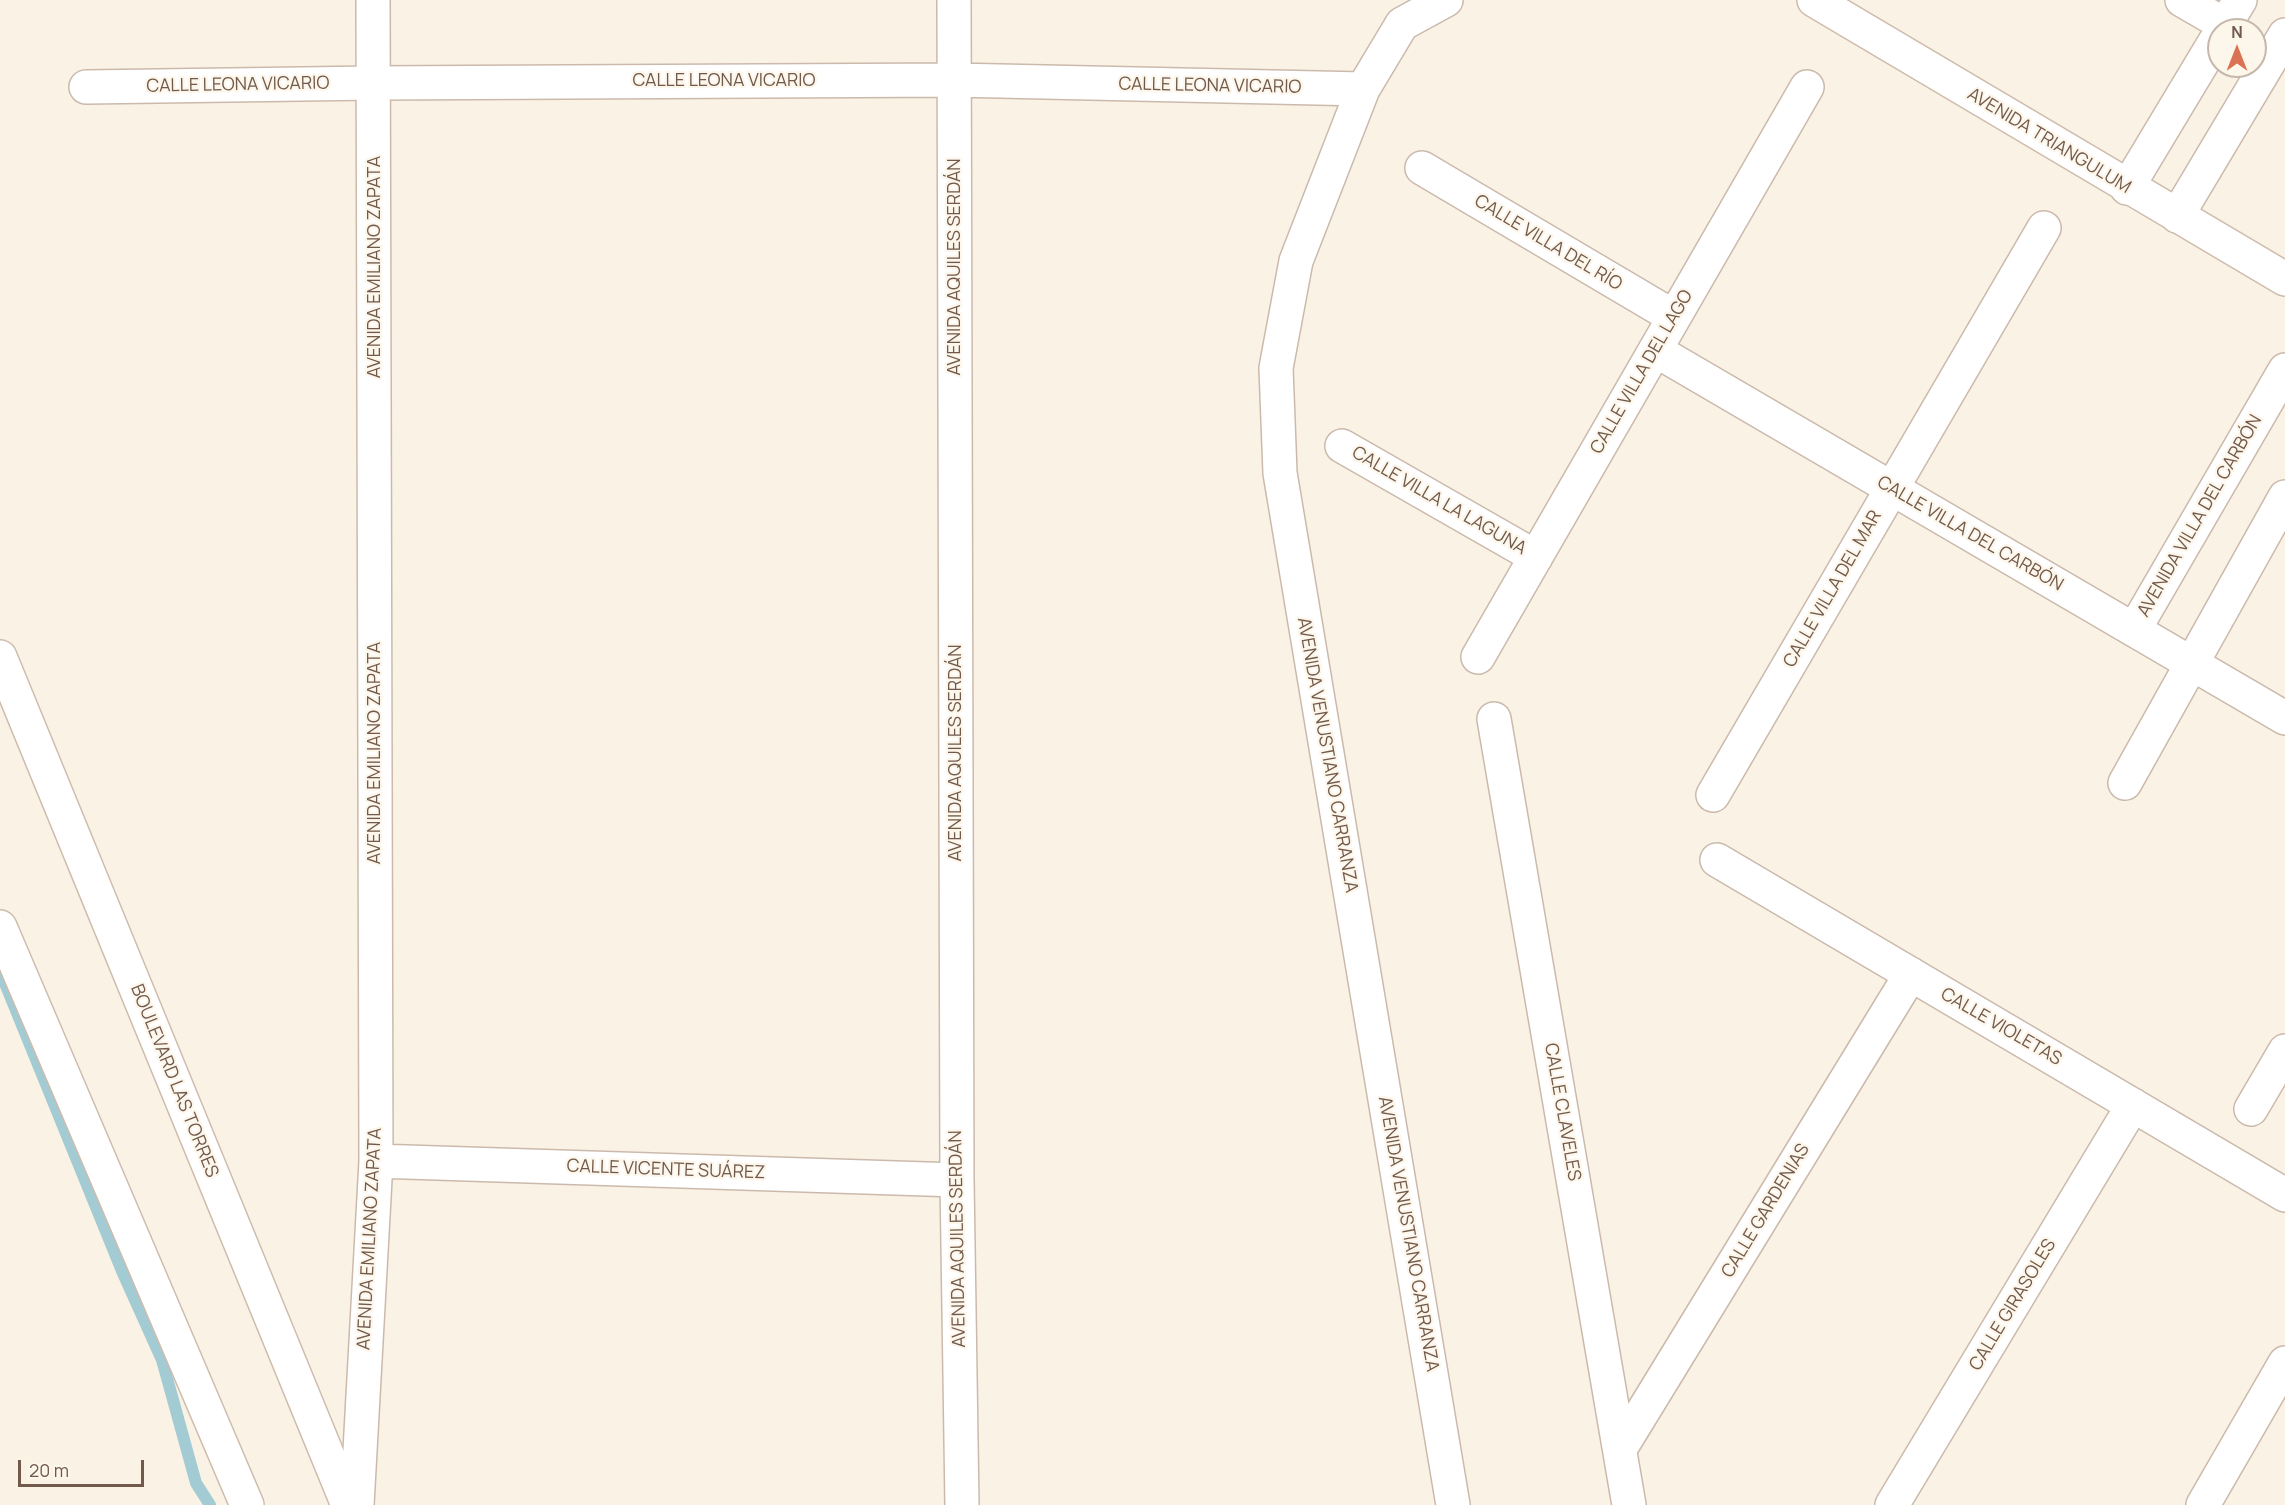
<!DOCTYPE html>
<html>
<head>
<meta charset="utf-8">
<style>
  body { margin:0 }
  #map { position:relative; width:2285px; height:1505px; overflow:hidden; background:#faf2e5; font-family:Manrope,sans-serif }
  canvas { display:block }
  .north { position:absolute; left:2207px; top:18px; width:60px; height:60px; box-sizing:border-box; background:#fdf6eb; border:2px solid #c5b8ab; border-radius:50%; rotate:0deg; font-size:16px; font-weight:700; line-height:24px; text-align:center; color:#715a4c }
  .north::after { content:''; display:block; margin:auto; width:21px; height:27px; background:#da7354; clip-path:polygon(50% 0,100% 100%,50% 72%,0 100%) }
  .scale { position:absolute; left:18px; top:1460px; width:126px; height:27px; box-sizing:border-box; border:3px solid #715a4c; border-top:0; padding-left:8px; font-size:18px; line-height:21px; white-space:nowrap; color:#715a4c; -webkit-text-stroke:4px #fdf6eb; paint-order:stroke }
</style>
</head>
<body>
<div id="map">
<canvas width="2285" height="1505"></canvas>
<div class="north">N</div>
<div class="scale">20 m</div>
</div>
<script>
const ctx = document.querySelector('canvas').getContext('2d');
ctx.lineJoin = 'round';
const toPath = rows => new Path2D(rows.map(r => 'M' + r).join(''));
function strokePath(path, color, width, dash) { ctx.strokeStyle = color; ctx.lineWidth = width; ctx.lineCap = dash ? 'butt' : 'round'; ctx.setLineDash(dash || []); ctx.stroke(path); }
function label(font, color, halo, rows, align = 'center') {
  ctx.font = font + ' Manrope,sans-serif'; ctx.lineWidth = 4.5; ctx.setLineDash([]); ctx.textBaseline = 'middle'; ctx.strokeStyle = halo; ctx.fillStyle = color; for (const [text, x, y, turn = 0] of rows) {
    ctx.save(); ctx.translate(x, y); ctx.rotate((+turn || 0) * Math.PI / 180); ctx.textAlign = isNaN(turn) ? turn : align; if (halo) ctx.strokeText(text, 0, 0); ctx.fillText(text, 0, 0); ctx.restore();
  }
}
strokePath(toPath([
  [0,971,122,1271,162,1360,196,1483,210,1505]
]), '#a2cbd3', 12);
const pedestrian = toPath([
  [86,87,374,83]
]);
const minor = toPath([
  [954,0,957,1180,962,1505],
  [1446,0,1402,24,1363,89,1296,261,1276,368,1280,473,1453,1505],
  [2182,0,2225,25],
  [2222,30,2240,0],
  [374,83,954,80,1363,89],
  [1422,168,1674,317],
  [2127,188,2219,35],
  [2177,216,2285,35],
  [1655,350,2285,718],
  [1342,446,1536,557],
  [2134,630,2285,370],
  [1478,657,1807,87],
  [1494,719,1629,1505],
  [2125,783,2285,497],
  [1713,795,2044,228],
  [1717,860,2285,1195],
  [2251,1109,2285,1051],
  [376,1161,957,1180],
  [1620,1449,1911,974],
  [357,1505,376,1161,373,0],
  [1892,1505,2133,1105],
  [2203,1505,2285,1363]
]);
const secondary = toPath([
  [1814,0,2285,279],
  [0,657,348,1505],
  [0,927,247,1505]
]);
strokePath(pedestrian, '#cbbaac', 36);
strokePath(minor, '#cbbaac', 36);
strokePath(secondary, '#cfbcad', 36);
strokePath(pedestrian, '#fff', 33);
strokePath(minor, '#fff', 33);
strokePath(secondary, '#fff', 33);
label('18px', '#715a4c', '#fdf6eb', [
  ["CALLE LEONA VICARIO",724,81],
  ["CALLE LEONA VICARIO",238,85,-1],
  ["CALLE LEONA VICARIO",1210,86,1],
  ["AVENIDA TRIANGULUM",2049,141,31],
  ["CALLE VILLA DEL RÍO",1548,243,31],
  ["AVENIDA EMILIANO ZAPATA",375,267,-90],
  ["AVENIDA AQUILES SERDÁN",955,267,-90],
  ["CALLE VILLA DEL LAGO",1642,372,-60],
  ["CALLE VILLA LA LAGUNA",1439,501,30],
  ["AVENIDA VILLA DEL CARBÓN",2200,516,-60],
  ["CALLE VILLA DEL CARBÓN",1970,534,30],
  ["CALLE VILLA DEL MAR",1833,589,-60],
  ["AVENIDA EMILIANO ZAPATA",375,753,-90],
  ["AVENIDA AQUILES SERDÁN",956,753,-90],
  ["AVENIDA VENUSTIANO CARRANZA",1327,755,80],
  ["CALLE VIOLETAS",2001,1027,30],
  ["BOULEVARD LAS TORRES",174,1081,68],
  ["CALLE CLAVELES",1562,1112,80],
  ["CALLE VICENTE SUÁREZ",666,1170,2],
  ["CALLE GARDENIAS",1766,1211,-59],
  ["AVENIDA VENUSTIANO CARRANZA",1408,1234,80],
  ["AVENIDA EMILIANO ZAPATA",370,1239,-87],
  ["AVENIDA AQUILES SERDÁN",958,1239,-91],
  ["CALLE GIRASOLES",2013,1305,-59]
]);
</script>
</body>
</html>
